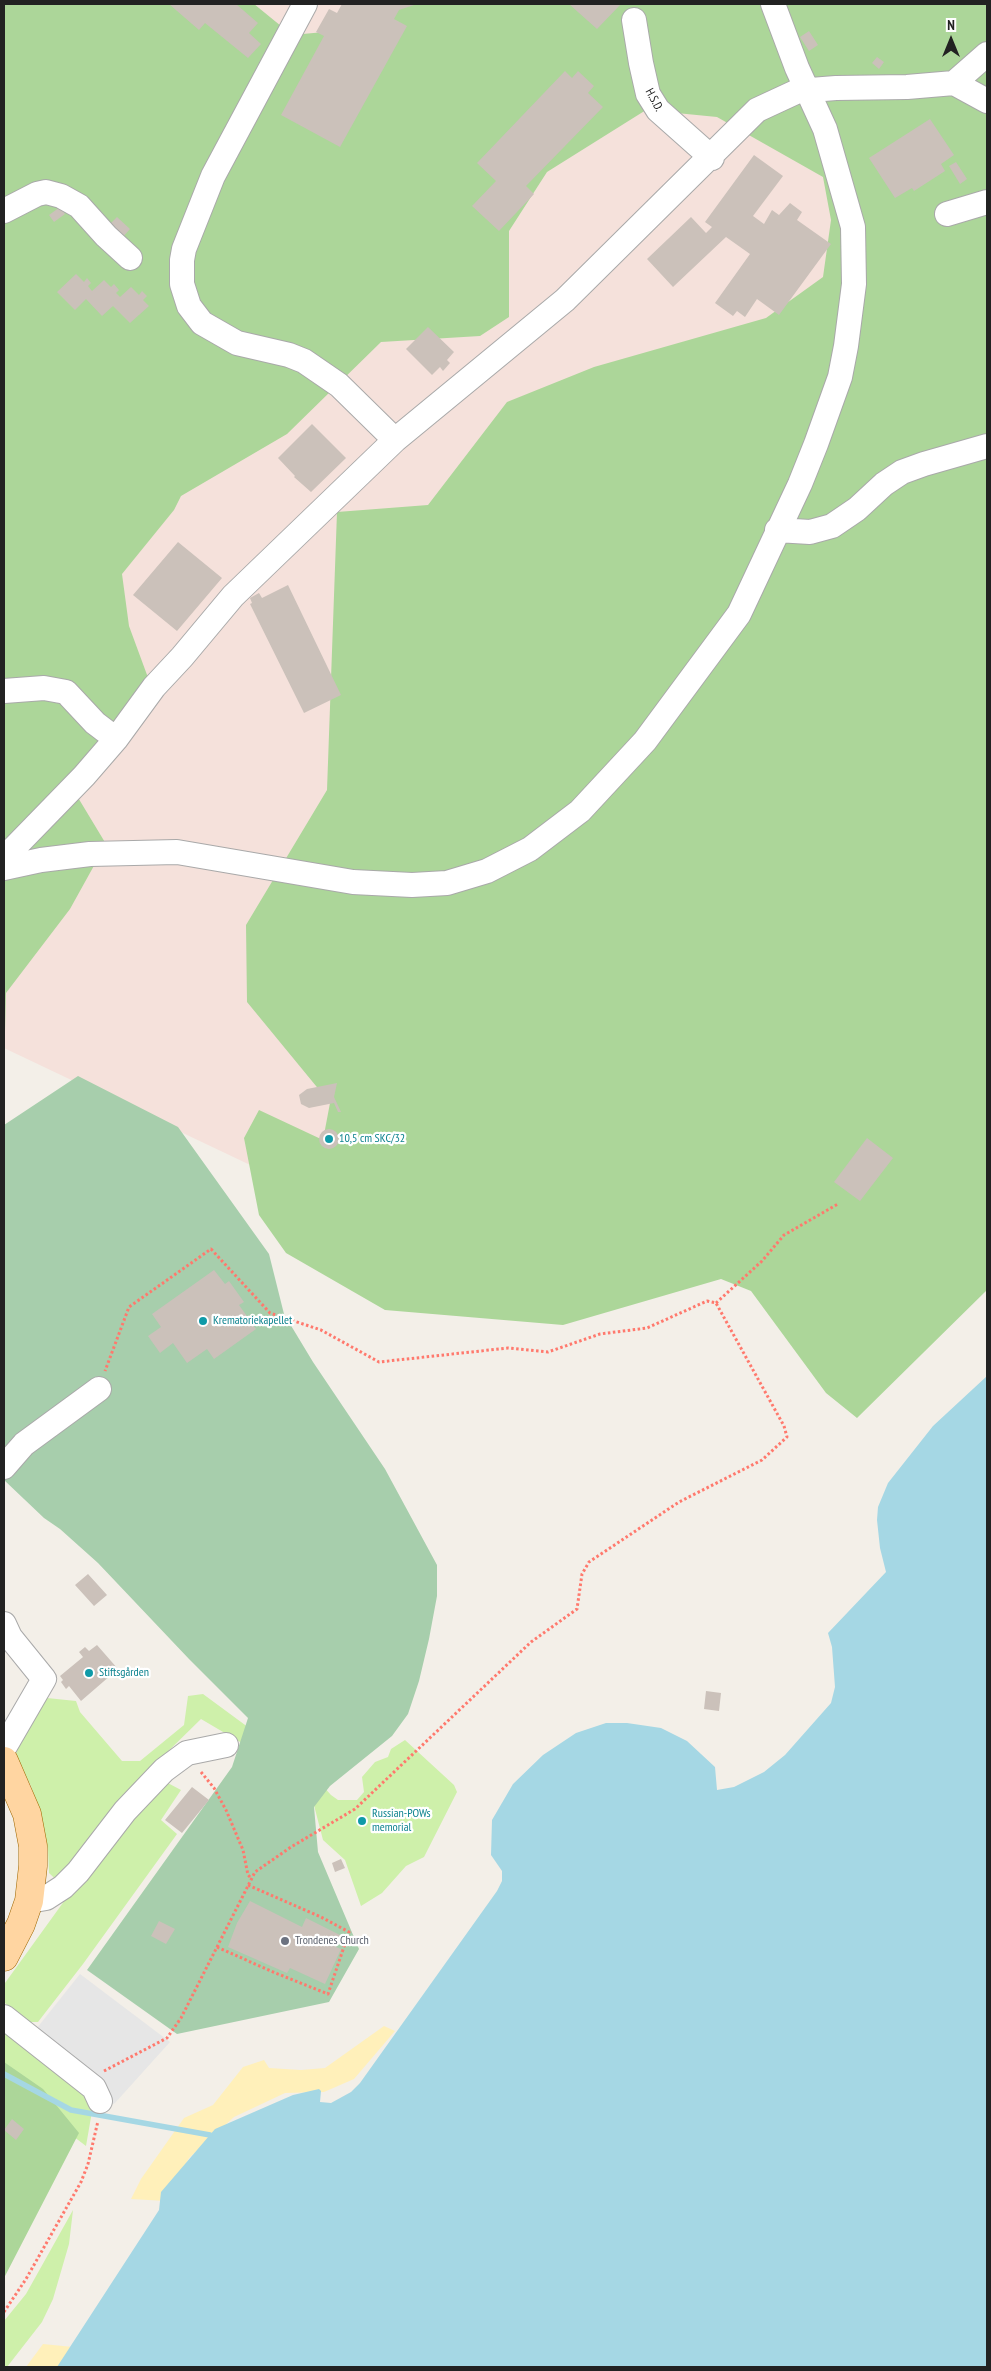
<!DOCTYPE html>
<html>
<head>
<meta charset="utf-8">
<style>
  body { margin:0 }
  #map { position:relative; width:991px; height:2371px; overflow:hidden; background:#f3efe8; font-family:"PT Sans Narrow",sans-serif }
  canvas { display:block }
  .frame { position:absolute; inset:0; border:5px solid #222; pointer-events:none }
  .north { position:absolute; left:926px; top:15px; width:50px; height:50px; -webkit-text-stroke:4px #fff; paint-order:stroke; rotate:0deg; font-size:14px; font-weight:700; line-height:20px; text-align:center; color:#222 }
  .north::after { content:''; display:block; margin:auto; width:18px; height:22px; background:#222; clip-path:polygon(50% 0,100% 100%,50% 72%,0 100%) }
</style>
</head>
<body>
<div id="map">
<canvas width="991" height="2371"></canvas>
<div class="frame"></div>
<div class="north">N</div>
</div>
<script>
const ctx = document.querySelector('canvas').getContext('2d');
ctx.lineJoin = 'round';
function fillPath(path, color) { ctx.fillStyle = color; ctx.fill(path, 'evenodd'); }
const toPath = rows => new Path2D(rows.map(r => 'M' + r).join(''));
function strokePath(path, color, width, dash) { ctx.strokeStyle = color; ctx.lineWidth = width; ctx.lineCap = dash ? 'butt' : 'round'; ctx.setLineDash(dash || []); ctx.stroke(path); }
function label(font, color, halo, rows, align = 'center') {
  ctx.font = font + ' "PT Sans Narrow",sans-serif'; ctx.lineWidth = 4.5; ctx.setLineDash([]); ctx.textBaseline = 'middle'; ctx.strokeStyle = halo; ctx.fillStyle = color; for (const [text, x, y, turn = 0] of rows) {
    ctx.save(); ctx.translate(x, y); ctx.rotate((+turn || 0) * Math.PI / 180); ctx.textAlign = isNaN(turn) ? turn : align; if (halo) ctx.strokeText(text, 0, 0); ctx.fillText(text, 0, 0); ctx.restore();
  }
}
fillPath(toPath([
  [4,4,987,4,347,1211,4,1048]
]), '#f5e1db');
fillPath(toPath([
  [203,1694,313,1775,331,1795,338,1800,357,1800,364,1792,362,1777,375,1762,388,1757,391,1749,405,1740,454,1785,457,1792,424,1857,406,1866,382,1893,361,1906,345,1860,323,1840,308,1782,201,1719,147,1772,181,1790,161,1820,177,1834,83,1964,38,2022,29,2022,19,2017,4,2002,5,1983,70,1893,49,1873,48,1850,41,1816,31,1786,17,1759,16,1750,36,1709,47,1698,76,1701,80,1712,122,1761,140,1761,184,1725,188,1696],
  [4,2031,94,2100,86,2146,4,2084],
  [73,2210,69,2244,53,2299,42,2322,7,2367,4,2367,4,2321,26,2294]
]), '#cef0aa');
fillPath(toPath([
  [4,4,254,4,292,35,335,31,357,4,987,4,987,1290,857,1418,826,1393,751,1291,721,1279,563,1325,385,1310,286,1253,259,1215,244,1138,259,1110,323,1140,330,1103,247,1002,246,925,327,790,337,512,428,505,507,402,594,367,766,318,823,277,831,220,823,177,717,117,646,110,547,172,509,231,509,317,480,336,381,342,287,434,181,496,174,510,122,574,129,626,150,683,71,786,106,844,70,909,6,993,4,1070],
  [4,2062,43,2089,79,2133,4,2278]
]), '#acd699');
fillPath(toPath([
  [384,2026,395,2031,354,2079,324,2092,285,2093,234,2117,189,2158,166,2201,131,2199,141,2179,184,2118,213,2105,243,2067,264,2060,269,2068,301,2070,325,2068],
  [43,2344,73,2347,59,2367,26,2367]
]), '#fff0ba');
fillPath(toPath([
  [78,1076,178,1127,269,1254,284,1314,313,1362,385,1469,437,1565,437,1596,429,1639,419,1681,408,1714,392,1736,330,1786,314,1807,318,1852,359,1949,329,2002,177,2034,87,1970,232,1767,248,1718,189,1659,98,1563,60,1529,44,1518,4,1480,4,1125]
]), '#a7ceac');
fillPath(toPath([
  [80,1974,170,2042,115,2103,106,2108,25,2043]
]), '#e6e6e6');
fillPath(toPath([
  [987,1376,987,2367,57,2367,159,2210,161,2192,215,2129,293,2095,319,2089,321,2091,320,2102,331,2103,351,2092,360,2083,497,1891,502,1881,502,1871,491,1855,492,1820,513,1784,543,1755,576,1733,606,1723,627,1723,661,1728,687,1741,715,1767,717,1790,734,1787,764,1772,785,1755,831,1703,835,1687,832,1647,828,1633,886,1572,880,1548,877,1520,878,1507,888,1483,933,1426]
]), '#a5d7e4');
strokePath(toPath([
  [4,2074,71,2110,210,2135]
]), '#a5d7e4', 5.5);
fillPath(toPath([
  [169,4,236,4,258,23,249,33,261,44,248,58,205,23,199,30],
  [342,4,417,4,399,10,394,19,407,26,340,147,281,115,324,36,316,32,329,9,337,13],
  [569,4,621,4,597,29],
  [809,31,818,45,809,51,800,37],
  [877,57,884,62,879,69,872,63],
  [565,71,572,78,578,71,594,86,588,93,603,107,526,186,534,194,499,231,472,206,496,181,477,163],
  [930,119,954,155,941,164,945,171,914,191,912,188,895,198,869,158],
  [754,155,783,176,753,216,764,224,772,210,779,215,790,203,802,212,797,220,831,244,779,315,757,299,745,317,737,311,733,316,715,303,750,254,726,237,673,287,647,259,691,217,706,233,712,227,705,222],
  [956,162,967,179,960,184,949,166],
  [60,207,65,214,54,222,49,215],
  [117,217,130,229,122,238,108,226],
  [76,274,84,282,87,278,91,283,88,286,92,291,104,280,111,287,114,284,119,290,116,293,120,297,131,287,139,295,142,291,147,296,143,300,149,306,130,323,113,306,102,316,86,299,75,310,57,292],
  [428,327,454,352,447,360,450,363,443,371,440,367,432,375,406,349],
  [312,424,346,458,311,492,294,477,295,476,278,458],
  [178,542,222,578,177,631,133,595],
  [288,585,341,695,304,713,250,604,252,603,250,598,259,593,262,598],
  [337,1083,334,1097,341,1112,338,1112,334,1103,309,1108,301,1104,299,1095,307,1089],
  '319 1139a10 10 0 1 1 20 0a10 10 0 1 1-20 0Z',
  [867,1138,893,1158,860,1201,834,1182],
  [214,1270,225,1284,229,1281,244,1302,239,1305,256,1329,214,1359,207,1349,187,1363,173,1343,160,1353,148,1336,161,1327,152,1314],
  [88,1574,107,1595,94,1606,75,1585],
  [97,1645,118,1669,81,1701,69,1686,66,1689,61,1682,63,1680,60,1676,83,1657,79,1652,85,1647,89,1651],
  [706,1691,721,1693,719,1711,704,1709],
  [192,1787,209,1800,182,1833,165,1820],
  [341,1859,345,1868,335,1872,332,1863],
  [250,1901,302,1927,306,1918,342,1936,336,1947,341,1949,325,1984,290,1968,287,1973,228,1947,237,1923],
  [159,1921,175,1929,166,1944,151,1936],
  [12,2119,24,2129,16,2140,4,2130]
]), '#cbc1ba');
const minor = toPath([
  [305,4,213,176,184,249,182,260,182,284,189,306,202,323,237,343,289,355,304,361,339,385,395,440],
  [634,20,641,63,648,94,658,110,712,158],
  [954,83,987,54],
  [4,211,37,194,46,192,61,196,79,206,106,236,130,258],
  [947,214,987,202],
  [777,530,810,532,832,526,857,509,884,484,902,472,924,464,987,446],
  [4,691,44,688,66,692,95,723,116,739],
  [6,867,11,851,84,776,116,739,154,687,182,657,233,596,395,440,565,300,757,110,798,91,836,88,907,87,954,83,987,101],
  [4,868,41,860,90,854,177,852,353,882,412,885,447,883,487,871,530,849,580,811,645,741,739,614,800,484,816,444,840,377,846,346,854,284,853,227,825,129,797,68,773,4],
  [4,1467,24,1444,99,1389],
  [4,1624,10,1637,44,1679,4,1748],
  [29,1901,46,1898,63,1887,78,1872,125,1811,164,1770,187,1753,226,1745],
  [4,2017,94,2088,100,2101]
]);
const major = toPath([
  [4,1761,27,1814,33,1846,33,1866,29,1901,21,1924,4,1957]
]);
strokePath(minor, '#a9a9a9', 26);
strokePath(major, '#a06800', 29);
strokePath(toPath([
  [716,1303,762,1261,784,1235,838,1204],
  [201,1772,214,1788,226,1810,243,1850,248,1875,251,1878],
  [217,1947,273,1972,328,1994,349,1932,321,1917,248,1885],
  [104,2071,167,2038,181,2018,255,1872,291,1847,355,1809,531,1642,577,1609,582,1574,589,1562,679,1502,762,1460,787,1437,784,1426,716,1303,707,1301,647,1328,600,1334,548,1352,508,1348,379,1362,321,1330,270,1313,211,1249,129,1307,105,1371],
  [4,2312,26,2279,81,2182,88,2164,98,2121]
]), '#ff796d', 3, [2.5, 2.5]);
strokePath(minor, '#fff', 24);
strokePath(major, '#ffd5a1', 28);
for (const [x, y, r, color] of [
  [329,1139,5,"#0f9aa8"],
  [203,1321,5,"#0f9aa8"],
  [89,1673,5,"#0f9aa8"],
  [362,1821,5,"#0f9aa8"],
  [285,1941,5,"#6b7280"]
]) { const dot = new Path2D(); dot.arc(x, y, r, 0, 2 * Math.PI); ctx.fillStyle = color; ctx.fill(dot); strokePath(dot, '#fff', 2); }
label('12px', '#222', '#fff', [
  ["H.S.D.",654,100,62]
]);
label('12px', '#0d838f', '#fff', [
  ["10,5 cm SKC/32",339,1139],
  ["Krematoriekapellet",213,1321],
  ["Stiftsgården",99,1673],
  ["Russian-POWs",372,1814],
  ["memorial",372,1828]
], 'left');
label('12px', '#5b616d', '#fff', [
  ["Trondenes Church",295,1941]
], 'left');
</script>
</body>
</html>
